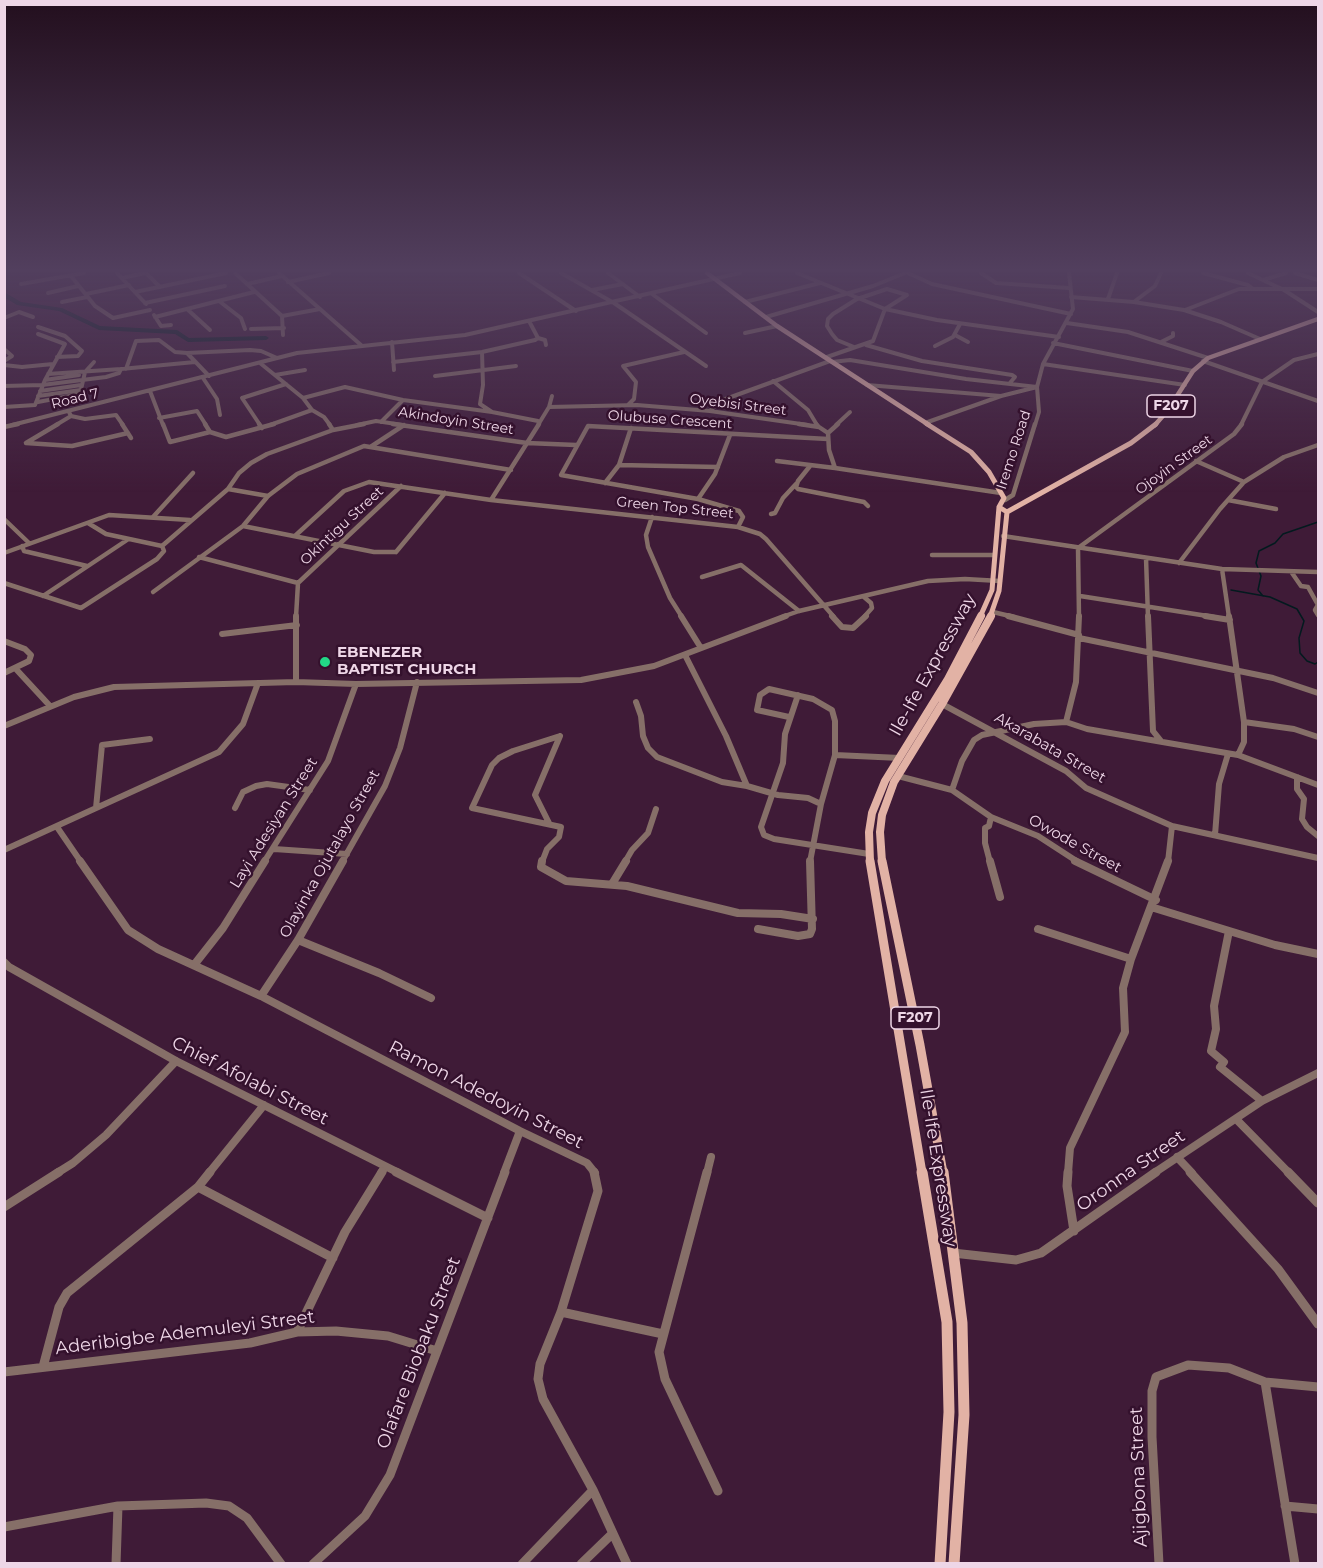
<!DOCTYPE html>
<html>
<head>
<meta charset="utf-8">
<style>
  body { margin:0 }
  #map { position:relative; width:1323px; height:1568px; overflow:hidden; background:#3f1b37; font-family:Montserrat,sans-serif }
  canvas { display:block }
  .frame { position:absolute; inset:0; border:6px solid #eed6e7; pointer-events:none }
</style>
</head>
<body>
<div id="map">
<canvas width="1323" height="1568"></canvas>
<div class="frame"></div>
</div>
<script>
const ctx = document.querySelector('canvas').getContext('2d');
ctx.lineJoin = 'round';
const toPath = rows => new Path2D(rows.map(r => 'M' + r).join(''));
function strokePath(path, color, width, dash) { ctx.strokeStyle = color; ctx.lineWidth = width; ctx.lineCap = dash ? 'butt' : 'round'; ctx.setLineDash(dash || []); ctx.stroke(path); }
function fillPath(path, color) { ctx.fillStyle = color; ctx.fill(path, 'evenodd'); }
function label(font, color, halo, rows, align = 'center') {
  ctx.font = font + ' Montserrat,sans-serif'; ctx.lineWidth = 5; ctx.setLineDash([]); ctx.textBaseline = 'middle'; ctx.strokeStyle = halo; ctx.fillStyle = color; for (const [text, x, y, turn = 0] of rows) {
    ctx.save(); ctx.translate(x, y); ctx.rotate((+turn || 0) * Math.PI / 180); ctx.textAlign = isNaN(turn) ? turn : align; if (halo) ctx.strokeText(text, 0, 0); ctx.fillText(text, 0, 0); ctx.restore();
  }
}
strokePath(toPath([
  [1231,590,1270,597,1297,609,1304,621,1299,638,1300,653,1307,661,1315,664,1318,662],
  [1263,596,1258,590,1261,576,1256,563,1259,551,1275,543,1283,534,1318,522]
]), '#031a1f', 1.5);
fillPath(toPath([
  [4,292,21,302,62,308,100,326,177,330,189,338,266,336,269,338,266,340,188,342,175,334,99,330,59,311,17,305,4,297,4,292]
]), '#031a1f');
strokePath(toPath([
  [117,273,146,304],
  [146,273,160,287],
  [235,273,282,316,283,335],
  [279,273,361,345],
  [519,273,576,311],
  [561,273,614,303,706,366],
  [608,273,640,297],
  [797,273,885,309,937,320,1059,337],
  [908,273,932,284,1071,314],
  [981,273,996,283,1069,288],
  [1203,273,1248,285,1253,289],
  [1248,273,1284,290,1318,312],
  [1295,273,1318,280],
  [71,276,95,306,113,318,150,310],
  [122,278,145,273],
  [1263,280,1286,273],
  [288,282,329,273],
  [21,284,84,273],
  [247,284,282,276],
  [592,290,623,284],
  [135,292,226,273],
  [48,293,78,286],
  [86,294,129,285],
  [652,294,706,333],
  [1071,297,1134,302,1184,310,1221,322,1260,339],
  [1108,299,1117,273],
  [219,301,241,318,245,329],
  [1135,301,1155,286,1161,273],
  [62,302,87,297],
  [745,302,820,283],
  [145,303,225,286],
  [187,309,210,330],
  [1185,310,1239,289,1318,289],
  [154,315,161,326,171,325],
  [282,316,320,309],
  [155,317,254,292],
  [766,317,873,286,905,273],
  [4,318,19,312,33,317],
  [1067,323,1128,332,1208,358],
  [38,327,65,336,82,351,78,356,57,357],
  [251,329,284,328],
  [745,333,777,326],
  [955,335,968,342],
  [538,338,545,340,546,345],
  [392,342,394,370],
  [1161,342,1173,336,1173,333],
  [1053,343,1193,371],
  [866,345,922,361,1012,375,1015,377,1009,384],
  [935,346,953,337,960,324],
  [4,349,12,356,4,361],
  [482,352,483,385,480,404,492,412,538,421],
  [187,353,250,350,261,351,277,358],
  [827,357,873,341,885,309,907,295,887,289,857,299,833,314,828,319,827,326,832,334,837,340,854,347],
  [1203,361,1318,401],
  [393,362,482,352,535,340,538,338,529,321],
  [832,362,850,360,966,379,1037,387,1001,396,925,423],
  [260,363,303,398,312,410,324,417,330,425],
  [1043,364,1185,385],
  [4,365,22,367,53,364],
  [126,369,136,341,159,340,175,352,187,353,209,376],
  [48,374,121,369],
  [275,375,305,370],
  [435,376,516,366],
  [203,378,217,399,220,415],
  [45,380,79,375],
  [773,381,808,410,817,425],
  [867,385,1001,396],
  [4,386,42,385,106,377,119,373,121,369,195,362],
  [40,391,81,385],
  [150,391,163,425],
  [38,396,81,390],
  [303,398,345,387,403,400,492,412],
  [38,402,80,394,85,372,94,362],
  [35,405,45,380,65,344,38,334],
  [628,405,634,399,636,382,623,366,684,352],
  [4,407,35,405],
  [549,407,637,405,710,411,808,425],
  [710,411,720,401,830,361],
  [71,416,85,419,116,415,123,425],
  [159,418,197,411,206,425],
  [381,422,403,400],
  [12,425,297,353,465,335,740,273],
  [56,425,71,416,69,412],
  [260,425,242,398,286,384],
  [270,425,312,410],
  [357,425,376,421,403,425],
  [538,425,549,407,552,396],
  [836,425,850,412],
  [1035,425,1039,412,1037,387,1043,364,1073,309,1069,273],
  [1241,425,1262,382,1294,360,1318,354]
]), '#866f68', 4);
strokePath(toPath([
  [58,424,26,443,72,446,128,433],
  [122,424,131,438],
  [163,424,170,442,210,432],
  [205,424,210,432,226,437,274,424],
  [259,424,262,428],
  [329,424,333,430],
  [393,424,527,443,576,445],
  [799,424,819,427,828,433,829,450,835,468,1001,493],
  [816,424,818,426],
  [4,427,18,424],
  [828,433,838,424],
  [372,446,404,425],
  [777,461,835,468],
  [1196,461,1244,482],
  [619,465,718,467],
  [810,466,798,481,796,487,798,489,864,502,868,506],
  [605,483,619,465,631,428],
  [228,489,268,496],
  [698,499,715,474,730,435],
  [491,500,539,424],
  [1005,500,1013,495,1035,424],
  [1228,500,1276,509],
  [771,514,775,513,783,498,796,484],
  [153,517,193,473],
  [652,517,646,535,648,547,670,598,682,617],
  [4,519,29,543],
  [88,523,106,534,162,546],
  [243,526,374,552,396,552],
  [738,527,743,517,739,511,698,499,561,475,588,426,828,439],
  [296,535,344,491,369,482,491,500,738,527,760,534,766,539,834,617],
  [1003,536,1222,569,1318,572],
  [22,546,24,551,87,566],
  [162,546,228,489,239,473,251,463,267,454,333,430,364,424],
  [396,552,445,493],
  [4,553,109,515,190,520],
  [932,555,994,555],
  [199,557,298,583],
  [1146,558,1148,617],
  [1179,563,1220,509,1244,482,1284,457,1318,445],
  [1222,569,1229,617],
  [1292,573,1301,586,1308,587,1318,605,1315,610,1318,615],
  [702,577,741,565,799,611],
  [4,583,81,608,157,559,164,551,162,546],
  [298,583,401,486],
  [153,592,243,526,268,496,297,474,364,446,511,470],
  [43,596,127,540],
  [1080,596,1214,617],
  [864,597,871,603,872,608,864,617],
  [993,612,1014,617],
  [296,617,298,583],
  [782,617,799,611,928,581,965,579,1000,581],
  [1079,617,1078,548,1234,434,1242,424]
]), '#866f68', 4.5);
strokePath(toPath([
  [296,616,296,682],
  [681,616,701,648],
  [832,616,842,627,853,628,866,616],
  [1008,616,1079,635],
  [1148,616,1153,731,1161,741],
  [1205,616,1230,620],
  [1229,616,1244,722,1244,742,1238,755],
  [222,634,297,625],
  [1079,638,1273,678,1318,693],
  [4,641,25,649,31,655,29,661,4,673],
  [685,655,726,736,747,786,778,795,808,798,821,804],
  [15,668,50,706],
  [798,695,785,734,783,763,761,827,764,835,774,839,869,854],
  [636,702,641,716,643,736,648,748,657,757,722,782,747,786],
  [942,704,1066,771,1086,788,1172,826,1318,858],
  [789,717,757,710,760,695,769,689,813,699,832,710,835,721,835,755,821,804,810,862],
  [1066,722,1076,682,1079,616],
  [1244,722,1294,729,1318,737],
  [4,726,74,697,114,687,296,682,356,684,581,680,654,666,786,616],
  [835,755,900,758],
  [898,776,952,790,991,817,1038,836,1078,862],
  [1297,777,1297,789,1304,799,1302,819,1307,827,1318,836],
  [952,790,962,761,974,740,982,735,1034,724,1066,722,1087,729,1238,755,1318,785],
  [96,808,102,745,150,739],
  [235,808,243,792,256,786,267,784,310,790],
  [549,823,535,795,560,736],
  [57,827,81,862],
  [1215,835,1219,784,1228,754],
  [274,849,347,854],
  [4,850,219,752,243,724,258,683],
  [264,862,328,761,356,684],
  [342,862,385,786,400,748,417,682],
  [542,862,547,849,559,837,561,827,472,808,492,765,499,758,513,751,560,736],
  [625,862,632,850,648,833,656,809],
  [990,862,985,843,985,828,989,826,991,817],
  [1168,862,1172,826]
]), '#866f68', 6);
strokePath(toPath([
  [80,861,128,930,158,949,261,996,520,1131,587,1163,595,1173],
  [542,861,541,867,566,881,627,886,738,913,781,914,813,919],
  [990,861,1000,897],
  [1075,861,1156,900],
  [612,884,626,861],
  [1151,907,1275,945,1318,954],
  [758,929,798,936,810,934,812,929,810,861],
  [1038,929,1131,959],
  [1229,931,1214,1006,1216,1029,1211,1051,1224,1062,1220,1067,1262,1101],
  [298,940,379,973,431,998],
  [4,962,9,967,176,1061,399,1173],
  [194,965,223,928,265,861],
  [261,996,298,940,343,861],
  [1236,1119,1289,1173],
  [1177,1157,1192,1173],
  [57,1173,73,1163,106,1135,176,1061],
  [209,1173,264,1105],
  [381,1173,385,1167],
  [504,1173,520,1131],
  [707,1173,711,1157],
  [1068,1173,1070,1148,1125,1032,1123,988,1131,959,1168,861],
  [1154,1173,1262,1101,1318,1073]
]), '#866f68', 8);
strokePath(toPath([
  [396,1172,488,1218],
  [594,1172,598,1191,561,1312,540,1364,538,1379,543,1399,593,1490,627,1564],
  [707,1172,659,1352,665,1379,718,1491],
  [1068,1172,1067,1186,1074,1231],
  [1190,1172,1278,1269,1318,1324],
  [1288,1172,1318,1203],
  [198,1187,333,1258],
  [4,1207,59,1172],
  [953,1253,1016,1260,1041,1253,1156,1172],
  [561,1312,663,1334],
  [297,1332,345,1232,382,1172],
  [43,1367,59,1307,67,1293,198,1187,210,1172],
  [4,1372,250,1343,297,1332,336,1331,388,1336,437,1351],
  [1265,1382,1295,1564],
  [1285,1506,1318,1509],
  [4,1527,118,1506,206,1503,229,1506,247,1518,281,1564],
  [116,1564,118,1506],
  [313,1564,365,1516,390,1475,505,1172],
  [522,1564,593,1490],
  [581,1564,612,1534],
  [1159,1564,1152,1437,1152,1391,1156,1377,1188,1365,1229,1368,1265,1382,1318,1387]
]), '#866f68', 9);
strokePath(toPath([
  [707,273,777,326,929,425],
  [1155,425,1168,410,1193,371,1208,358,1318,319]
]), '#e2b2a5', 4.5);
strokePath(toPath([
  [927,424,971,452,989,472,1004,498,999,507],
  [1007,512,1131,443,1156,424],
  [980,617,992,590,999,507],
  [990,617,999,591,1007,512,999,507]
]), '#e2b2a5', 5);
strokePath(toPath([
  [870,862,869,832,872,813,885,781,948,679,981,616],
  [882,862,880,832,882,815,894,782,942,704,991,616]
]), '#e2b2a5', 8);
strokePath(toPath([
  [870,861,922,1173],
  [882,861,920,1045,943,1173]
]), '#e2b2a5', 9);
strokePath(toPath([
  [922,1172,947,1322,949,1412,940,1564],
  [943,1172,962,1323,964,1415,954,1564]
]), '#e2b2a5', 11);
const sky = ctx.createLinearGradient(0, 0, 0, 492);
sky.addColorStop(0, '#230f1e');
sky.addColorStop(0.55, '#523f5e');
sky.addColorStop(1, '#523f5e00');
ctx.fillStyle = sky;
ctx.fillRect(0, 0, 1323, 492);
for (const [x, y, r, color] of [
  [325,662,6,"#22d887"]
]) { const dot = new Path2D(); dot.arc(x, y, r, 0, 2 * Math.PI); ctx.fillStyle = color; ctx.fill(dot); strokePath(dot, '#34112d', 2); }
label('14px', '#eed6e7', '#34112d', [
  ["Road 7",75,399,-14],
  ["Oyebisi Street",738,405,7],
  ["Olubuse Crescent",670,420,4],
  ["Akindoyin Street",456,421,9],
  ["Iremo Road",1014,450,-72],
  ["Ojoyin Street",1174,465,-36],
  ["Green Top Street",675,508,6],
  ["Okintigu Street",342,526,-43]
]);
for (const [x, y, w] of [
  [1171,406,48],
  [915,1018,48]
]) { const box = new Path2D(); box.roundRect(x - w / 2, y - 11, w, 22, 4.5); ctx.fillStyle = '#34112d'; ctx.fill(box); strokePath(box, '#eed6e7', 1.5); }
label('bold 14px', '#eed6e7', null, [
  ["F207",1171,406],
  ["F207",915,1018]
]);
label('bold 15px', '#eed6e7', '#34112d', [
  ["EBENEZER",337,653],
  ["BAPTIST CHURCH",337,670]
], 'left');
label('15px', '#eed6e7', '#34112d', [
  ["Akarabata Street",1050,748,30],
  ["Layi Adesiyan Street",274,823,-58],
  ["Owode Street",1075,844,29],
  ["Olayinka Ojutalayo Street",330,854,-61]
]);
label('18px', '#eed6e7', '#34112d', [
  ["Ile-Ife Expressway",933,665,-61],
  ["Chief Afolabi Street",250,1081,27],
  ["Ramon Adedoyin Street",486,1095,27],
  ["Ile-Ife Expressway",938,1168,81],
  ["Oronna Street",1131,1171,-35],
  ["Aderibigbe Ademuleyi Street",185,1333,-7],
  ["Olafare Biobaku Street",419,1353,-69],
  ["Ajigbona Street",1139,1477,-92]
]);
</script>
</body>
</html>
